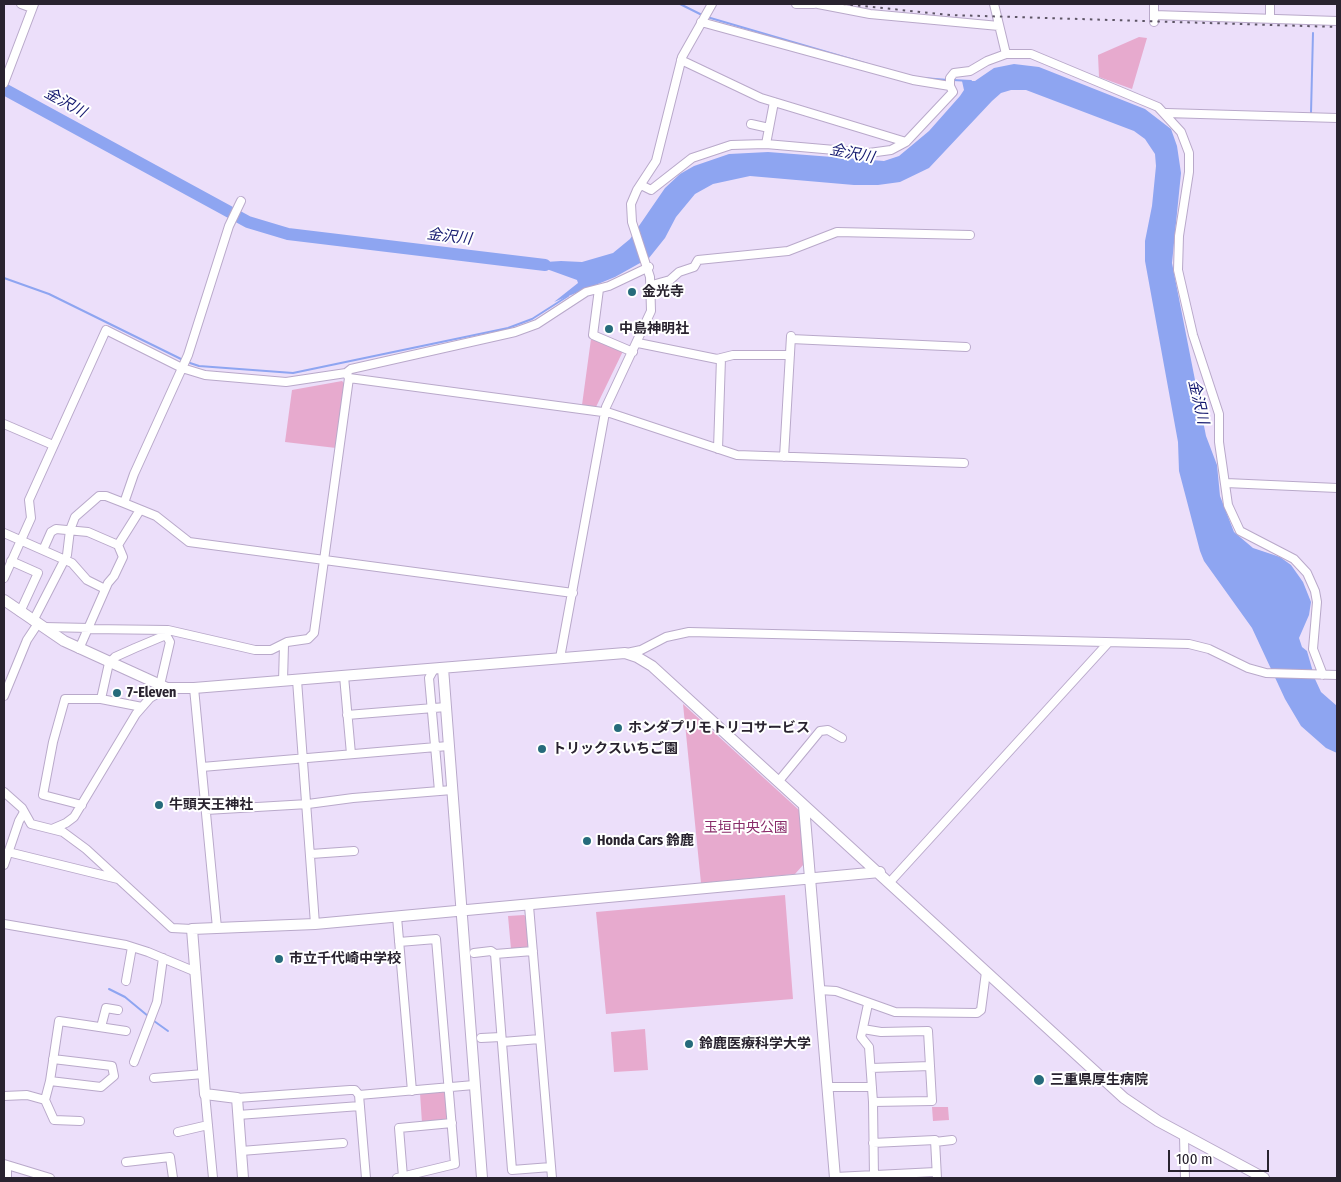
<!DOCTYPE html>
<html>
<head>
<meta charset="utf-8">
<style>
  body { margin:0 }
  #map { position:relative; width:1341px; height:1182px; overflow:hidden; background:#ecdffa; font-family:"Fira Sans Condensed",sans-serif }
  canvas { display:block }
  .frame { position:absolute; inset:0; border:5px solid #29232f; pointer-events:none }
  .scale { position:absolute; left:1168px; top:1150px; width:101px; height:22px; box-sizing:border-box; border:2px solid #29232f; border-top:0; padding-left:6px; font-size:15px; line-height:18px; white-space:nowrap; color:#29232f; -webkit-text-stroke:4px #fff; paint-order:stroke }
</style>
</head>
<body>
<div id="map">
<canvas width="1341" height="1182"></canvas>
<div class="frame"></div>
<div class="scale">100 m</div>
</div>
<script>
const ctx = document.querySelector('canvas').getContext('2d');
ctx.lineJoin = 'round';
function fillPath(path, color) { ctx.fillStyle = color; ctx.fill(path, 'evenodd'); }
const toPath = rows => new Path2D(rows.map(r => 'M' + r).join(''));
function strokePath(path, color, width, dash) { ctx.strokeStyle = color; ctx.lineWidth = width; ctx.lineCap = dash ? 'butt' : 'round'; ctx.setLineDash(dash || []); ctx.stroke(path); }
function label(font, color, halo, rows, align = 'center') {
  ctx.font = font + ' "Fira Sans Condensed","Noto Sans JP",sans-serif'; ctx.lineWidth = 4; ctx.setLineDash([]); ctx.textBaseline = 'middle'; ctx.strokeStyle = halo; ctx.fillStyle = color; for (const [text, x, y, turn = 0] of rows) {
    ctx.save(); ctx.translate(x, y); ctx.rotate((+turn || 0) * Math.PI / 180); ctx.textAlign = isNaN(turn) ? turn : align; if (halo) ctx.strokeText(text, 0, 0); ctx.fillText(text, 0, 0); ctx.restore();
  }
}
fillPath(toPath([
  [1139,37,1147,38,1132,89,1099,77,1098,55],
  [591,339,624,349,596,407,582,405],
  [342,381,345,384,336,448,285,442,292,390],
  [683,704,799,810,804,864,795,874,701,883],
  [785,895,793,999,606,1014,596,912],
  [524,915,527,917,529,945,526,948,511,949,508,916],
  [645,1029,648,1070,614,1072,611,1032],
  [443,1091,446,1094,449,1118,446,1121,422,1123,420,1093],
  [932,1107,948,1107,949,1120,933,1121]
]), '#e7aace');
fillPath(toPath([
  [1014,64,1039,67,1145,109,1171,129,1177,146,1181,173,1172,263,1206,436,1217,465,1220,496,1234,532,1253,548,1280,557,1291,565,1303,582,1311,602,1309,615,1299,638,1302,647,1307,651,1315,679,1321,692,1337,706,1337,753,1326,748,1301,726,1285,699,1252,628,1204,561,1200,551,1179,471,1178,442,1145,261,1145,241,1152,206,1156,166,1155,154,1145,139,1134,131,1026,90,1011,90,1001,93,992,101,929,168,900,182,878,185,854,185,750,176,713,184,695,194,676,217,665,238,649,258,615,277,554,302,578,283,577,280,530,263,561,261,582,262,613,253,630,239,665,188,680,174,694,166,729,154,768,152,884,161,899,156,929,131,960,96,964,90,962,81,975,81,994,68]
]), '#8ea5f1');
strokePath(toPath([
  [680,4,702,15],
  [707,17,868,64],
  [923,78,948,80],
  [953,80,971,81],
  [1311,113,1313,33],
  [4,278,49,294,183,360],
  [187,362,199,366,293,373,508,328,532,319,568,296],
  [109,989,125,997,148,1016],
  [154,1021,168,1031]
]), '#8ea5f1', 2);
strokePath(toPath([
  [4,89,248,222,288,234,545,265]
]), '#8ea5f1', 12);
const minor = toPath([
  [21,4,32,8],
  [796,4,814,4],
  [818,4,870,14,999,26],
  [994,4,1006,54],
  [1154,15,1337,21],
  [1270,19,1270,4],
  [701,22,913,80,950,86],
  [1154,22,1154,4],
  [681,60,761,98,906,142],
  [4,83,34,4],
  [1166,113,1337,118],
  [751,124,769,128],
  [766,144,774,102],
  [641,185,651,190,692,158,731,145,766,144,869,153,891,150,906,142,953,92,950,86,950,78,954,73,970,71,987,61,1006,54,1031,54,1158,107,1181,132,1189,153,1189,172,1179,236,1178,270,1193,335,1219,414,1219,442,1228,505,1240,531,1294,559,1307,573,1315,591,1317,602,1313,649,1323,675],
  [241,201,229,226,188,355,134,474,124,503,156,516,189,542,573,593],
  [652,285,670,280,679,272,694,267,698,260,788,251,837,232,970,235],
  [599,289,593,335,633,352],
  [791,339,966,347],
  [638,343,717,359,733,355,790,355],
  [346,373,351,369,515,332,537,324,586,292,609,286,649,267],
  [4,424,53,445],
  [718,449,721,358],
  [784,457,791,336],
  [1226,483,1337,488],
  [4,533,72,563,87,580,105,589],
  [43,550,51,532,56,529,88,532,118,545],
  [11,561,38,573,20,612],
  [4,578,31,518,29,500,106,330,182,368,205,375,286,382,346,373,349,378,610,413,737,455,964,463],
  [33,621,67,555,70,530,75,517,99,496,106,496,124,503],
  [44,627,90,628],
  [89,629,168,630,255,650,271,650,287,642,308,639,314,633,349,378],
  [79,649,108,583,114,576,123,557,118,545,140,510],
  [627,653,641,650,666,637,689,632,1189,644,1209,649,1248,668,1266,673,1337,675],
  [560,658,606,407,651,311,650,277,632,222,631,204,637,190,656,161,682,57,712,4],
  [434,669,429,678,439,791],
  [344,676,351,754],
  [297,680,315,924],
  [283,681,284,645],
  [160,685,170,642,166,635,167,631],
  [194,688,217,928],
  [4,696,27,640,37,625],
  [101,699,109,663,115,657,135,648,166,635],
  [347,715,446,707],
  [202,767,448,746],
  [778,782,820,731,828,730,842,738],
  [4,792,22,808,31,824,63,832,86,849,172,928,192,929],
  [82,805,43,795,53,742,65,699,101,699,142,707],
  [206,810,308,804,353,798,452,790],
  [52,829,66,823,74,817,136,714,150,698,167,688],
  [8,852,118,879],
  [311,854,354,851],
  [4,865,19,821,23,814],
  [890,882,1108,643],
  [529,906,552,1178],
  [397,917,412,1091],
  [4,924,126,945,148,952,196,972],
  [533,951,495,954,512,1170,551,1167],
  [474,953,491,951,495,954],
  [126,981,132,947],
  [819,990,836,991,895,1012,977,1013,981,1010,986,972],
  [868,1004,861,1037,869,1047,873,1102,874,1178],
  [101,1027,106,1008,118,1010],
  [863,1029,881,1032,928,1031,932,1101,873,1102],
  [481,1038,501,1037],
  [502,1042,540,1039],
  [134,1062,157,1002,163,958],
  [871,1068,930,1066],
  [154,1078,204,1074],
  [50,1081,101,1087,114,1076,112,1066,53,1059],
  [827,1087,872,1087],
  [205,1094,213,1178],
  [4,1096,27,1095,45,1100,50,1081,59,1021,126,1031],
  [237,1098,350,1090,355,1090,359,1095],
  [45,1100,54,1120,80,1121],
  [238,1115,360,1106],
  [178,1132,208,1125],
  [1184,1136,1185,1178],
  [935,1142,952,1140],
  [873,1143,935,1140,937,1178],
  [241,1151,343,1143],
  [126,1162,170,1157,173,1178],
  [4,1164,50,1178],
  [403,1177,399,1128,452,1123],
  [835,1177,936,1172],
  [7,1178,7,1165],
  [366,1178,359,1095,474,1085],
  [397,1178,455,1164,436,939,399,942]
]);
const tertiary = toPath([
  [4,600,64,641,167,688,194,688,625,653,637,657,652,666,1124,1098,1158,1121,1264,1178],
  [443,668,482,1178],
  [804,806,835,1178],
  [243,1178,237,1098,205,1094,192,929,315,924,880,872]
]);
strokePath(minor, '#b9a9ca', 10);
strokePath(tertiary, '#b9a9ca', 12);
strokePath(minor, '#fff', 8);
strokePath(tertiary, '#fff', 10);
strokePath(toPath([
  [843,4,950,15,1337,27]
]), '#5d5565', 2, [2.5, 5]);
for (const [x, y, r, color] of [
  [632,292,5,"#266b7b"],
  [609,329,5,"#266b7b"],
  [117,693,5,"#266b7b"],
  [618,728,5,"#266b7b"],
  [542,749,5,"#266b7b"],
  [159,805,5,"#266b7b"],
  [587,841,5,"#266b7b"],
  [279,959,5,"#266b7b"],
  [689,1044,5,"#266b7b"],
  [1039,1080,6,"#266b7b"]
]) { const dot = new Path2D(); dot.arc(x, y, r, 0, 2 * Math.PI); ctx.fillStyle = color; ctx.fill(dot); strokePath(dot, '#fff', 2); }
label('bold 14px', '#29232f', '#fff', [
  ["金光寺",642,292],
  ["中島神明社",619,329],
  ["7-Eleven",127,693],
  ["ホンダプリモトリコサービス",628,728],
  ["トリックスいちご園",552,749],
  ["牛頭天王神社",169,805],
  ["Honda Cars 鈴鹿",597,841],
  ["市立千代崎中学校",289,959],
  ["鈴鹿医療科学大学",699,1044],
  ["三重県厚生病院",1050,1080]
], 'left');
label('14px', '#892c6a', '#fff', [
  ["玉垣中央公園",746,828]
]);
label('italic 15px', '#14196f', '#fff', [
  ["金沢川",65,103,29],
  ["金沢川",852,154,11],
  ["金沢川",449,237,7],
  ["金沢川",1198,402,77]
]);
</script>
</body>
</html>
